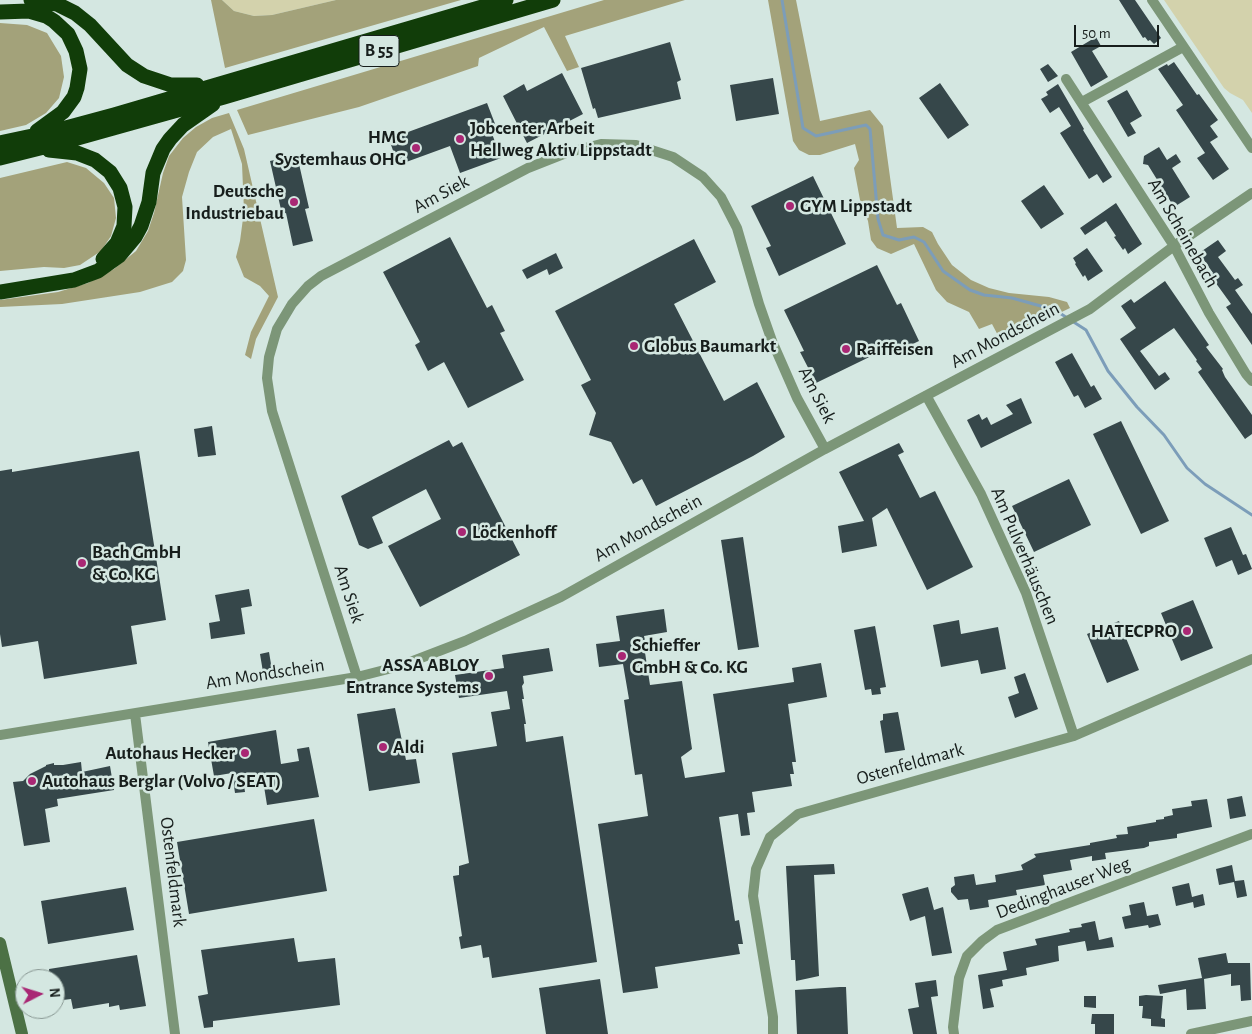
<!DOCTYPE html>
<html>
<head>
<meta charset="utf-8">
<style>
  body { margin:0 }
  #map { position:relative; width:1252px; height:1034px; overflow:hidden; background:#d4e7e1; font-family:"Alegreya Sans",sans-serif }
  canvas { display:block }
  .north { position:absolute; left:15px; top:969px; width:50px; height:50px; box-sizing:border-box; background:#d4e7e1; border:1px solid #889792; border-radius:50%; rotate:85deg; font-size:14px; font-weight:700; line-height:20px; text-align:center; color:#171e1c }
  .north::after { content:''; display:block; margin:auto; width:18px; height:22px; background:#a92774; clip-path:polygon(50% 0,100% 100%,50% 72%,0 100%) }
  .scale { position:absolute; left:1074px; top:25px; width:85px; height:22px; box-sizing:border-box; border:2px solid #171e1c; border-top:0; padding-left:6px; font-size:15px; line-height:18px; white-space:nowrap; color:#171e1c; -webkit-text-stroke:4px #d4e7e1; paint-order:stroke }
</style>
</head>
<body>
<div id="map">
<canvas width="1252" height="1034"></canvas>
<div class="north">N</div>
<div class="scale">50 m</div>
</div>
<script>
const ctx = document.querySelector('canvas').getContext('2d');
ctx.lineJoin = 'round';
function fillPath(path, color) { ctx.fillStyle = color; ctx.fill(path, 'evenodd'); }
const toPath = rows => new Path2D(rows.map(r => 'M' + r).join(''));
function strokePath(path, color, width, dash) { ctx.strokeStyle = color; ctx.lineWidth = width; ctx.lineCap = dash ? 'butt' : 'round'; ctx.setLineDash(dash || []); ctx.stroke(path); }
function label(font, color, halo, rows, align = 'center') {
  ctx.font = font + ' "Alegreya Sans",sans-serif'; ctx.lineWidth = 5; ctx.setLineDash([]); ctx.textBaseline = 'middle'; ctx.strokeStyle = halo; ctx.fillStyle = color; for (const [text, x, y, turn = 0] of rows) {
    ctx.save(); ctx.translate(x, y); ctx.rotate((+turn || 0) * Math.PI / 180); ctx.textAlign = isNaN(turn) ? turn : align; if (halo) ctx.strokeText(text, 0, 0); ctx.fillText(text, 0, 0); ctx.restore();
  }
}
fillPath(toPath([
  [222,0,336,0,272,15,254,16,234,11],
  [1164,0,1252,0,1252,113,1243,100,1230,93,1224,88]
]), '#d3d2ac');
fillPath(toPath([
  [211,0,222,0,234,11,254,16,272,15,336,0,461,0,225,68],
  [604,0,685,0,565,36,579,67,567,71,544,27,479,58,478,66,359,107,248,135,237,110],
  [768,0,796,0,820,121,870,110,883,126,897,228,923,227,932,232,938,244,952,265,971,280,989,288,1009,293,1049,297,1067,302,1070,308,1001,341,992,324,979,329,969,312,947,302,936,290,914,244,891,254,877,248,871,240,868,221,860,200,854,168,859,160,855,144,820,155,809,155,799,150,793,141],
  [0,23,27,25,47,33,61,56,64,77,59,98,46,113,26,125,0,131],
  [229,113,244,149,278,297,256,339,251,359,245,355,251,332,269,296,260,286,244,277,236,257,240,241,244,211,242,164,231,129,213,137,197,152,189,172,182,197,186,260,183,271,172,282,140,292,62,304,0,307,0,300,58,292,88,283,114,269,136,251,148,231,154,213,163,173,169,156,183,138,196,127,212,118],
  [67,162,86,168,104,183,114,198,116,218,111,236,101,251,80,265,64,268,44,267,0,271,0,178]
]), '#a3a27a');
strokePath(toPath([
  [782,0,803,128,816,136,866,125,870,129,878,219,883,235,899,240,914,237,924,242,943,271,970,290,984,295,1012,298,1055,310,1086,330,1108,371,1137,407,1164,435,1187,468,1205,484,1252,515]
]), '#7c9db9', 3);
fillPath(toPath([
  [1119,0,1135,0,1161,38,1154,44,1150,40,1148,41,1145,37,1143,38],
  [1096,37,1101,46,1092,51,1108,77,1091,87,1071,52],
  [670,42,681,80,677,82,681,99,598,118,595,108,593,109,581,68],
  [1174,62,1197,95,1199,94,1218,120,1210,126,1218,137,1210,142,1229,169,1213,180,1197,158,1205,153,1176,110,1183,105,1158,69,1167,64,1168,66],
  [1048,64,1058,76,1048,82,1040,69],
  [562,73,583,114,527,143,503,96,524,84,527,91],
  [773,78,779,114,736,121,730,85],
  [940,83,969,125,948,139,919,98],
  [1058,84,1084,129,1083,130,1112,177,1103,183,1097,174,1089,179,1060,133,1071,126,1059,107,1050,113,1041,99,1048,95,1046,92],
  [1127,90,1142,116,1130,123,1136,133,1128,137,1107,101],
  [487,103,497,129,491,131,501,158,460,173,450,146,398,165,389,139],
  [1159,147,1167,160,1176,154,1181,162,1172,168,1190,197,1174,207,1148,165,1143,164,1144,156],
  [297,155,309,208,305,209,313,241,293,246,286,213,282,214,270,161],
  [813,176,846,244,779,276,766,248,771,246,751,206],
  [1044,185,1064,214,1041,229,1021,201],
  [1116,203,1142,244,1128,254,1125,248,1123,250,1114,237,1116,236,1106,221,1085,235,1080,228],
  [450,237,487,308,492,305,505,331,500,333,524,380,468,408,444,362,428,371,415,345,420,342,383,272],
  [694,239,716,282,674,304,724,401,757,382,785,437,753,456,656,506,642,479,633,484,611,442,589,435,596,413,581,385,591,380,555,311],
  [1218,240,1226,251,1218,257,1235,280,1238,278,1243,285,1235,290,1252,314,1252,345,1226,307,1231,304,1210,275,1213,273,1199,253],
  [1087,248,1103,271,1088,281,1085,275,1083,277,1075,264,1076,263,1073,258],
  [556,253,563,268,549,275,547,269,527,279,522,270],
  [877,265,897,305,901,303,919,341,896,352,892,346,816,383,800,352,804,351,784,310],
  [1165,281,1209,345,1206,347,1223,369,1222,370,1225,377,1252,415,1252,434,1245,439,1198,372,1202,369,1196,361,1197,360,1174,328,1140,351,1159,376,1165,372,1170,379,1155,390,1120,339,1136,328,1121,306,1131,299,1134,303],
  [1072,353,1091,387,1094,385,1102,399,1085,408,1078,395,1074,397,1055,362],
  [1021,398,1032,423,981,448,967,420,979,414,982,420,987,417,991,425,1013,414,1006,405],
  [1121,421,1169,521,1141,534,1093,434],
  [212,426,216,455,198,457,194,429],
  [449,440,453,447,462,442,520,555,420,607,388,546,441,519,426,489,372,517,383,543,368,549,359,545,341,496],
  [899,443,904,452,898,455,920,498,935,491,973,567,927,590,887,508,872,518,877,546,842,553,838,526,864,521,839,472],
  [139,451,166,620,131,626,137,664,44,679,38,641,2,647,0,634,0,471,12,469,12,472],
  [1069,479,1091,525,1034,552,1012,506],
  [1231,527,1243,555,1246,554,1252,569,1238,575,1232,560,1216,567,1204,538],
  [743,537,759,647,738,650,721,540],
  [249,589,252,606,241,608,245,634,211,639,209,623,220,621,215,595],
  [1193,600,1213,648,1181,661,1161,613],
  [664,609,667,632,644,636,646,645,644,646,650,685,682,681,692,749,681,757,685,778,725,772,713,694,794,682,792,668,821,663,827,697,788,704,796,762,792,762,794,774,790,774,792,786,752,792,755,812,747,813,750,835,741,836,738,814,719,817,735,921,739,920,743,944,738,944,740,954,655,967,658,988,623,993,598,824,648,816,642,774,635,775,624,700,629,699,623,664,599,667,596,644,620,641,616,616],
  [959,620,961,634,998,627,1006,669,981,674,978,660,941,667,933,625],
  [1119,621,1139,670,1107,683,1087,634],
  [875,626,886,687,880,688,881,694,872,695,871,689,865,690,854,630],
  [549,648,553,671,523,676,524,683,522,686,524,699,522,699,526,724,524,724,526,742,563,736,597,962,492,978,489,957,483,958,481,945,461,949,459,937,462,936,453,876,459,875,459,866,469,863,452,753,497,746,491,712,510,709,507,691,459,698,455,675,504,668,502,655],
  [269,652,272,670,263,672,260,654],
  [1025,673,1038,709,1015,718,1008,697,1019,693,1014,677],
  [395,708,406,760,416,759,420,783,369,791,357,714],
  [898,712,905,750,885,753,880,721,883,720,883,714],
  [276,730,281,764,299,761,297,749,309,747,319,797,267,805,262,774,243,778,245,792,235,793,232,773,214,776,208,742],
  [81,762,82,772,110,766,114,790,57,799,58,806,45,809,50,842,24,846,13,782,23,781,30,774,46,766,46,765,54,763,54,765,63,765],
  [1242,796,1246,816,1230,819,1227,799],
  [1207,799,1212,827,1177,834,1177,838,1149,842,1149,846,1144,848,1105,853,1106,859,1092,861,1092,856,1070,860,1072,870,1043,875,1045,885,1016,890,1017,895,988,900,989,907,970,910,968,899,958,900,951,892,951,888,955,885,954,877,974,874,976,885,996,882,995,875,1023,870,1021,865,1036,857,1034,854,1090,845,1090,843,1117,838,1116,835,1128,834,1127,827,1156,822,1156,820,1164,819,1164,817,1173,815,1172,809,1192,806,1191,801],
  [314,819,327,891,189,914,177,842],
  [834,864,835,874,814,875,819,976,796,981,795,960,791,960,786,866],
  [1232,865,1235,881,1244,880,1247,896,1237,898,1234,882,1219,885,1216,869],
  [1189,883,1192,897,1203,894,1205,905,1194,908,1193,902,1176,906,1172,887],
  [126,887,134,930,48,944,41,901],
  [928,887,934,910,943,907,952,953,932,956,925,916,910,921,902,894],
  [1144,902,1147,916,1158,914,1161,925,1149,928,1148,925,1125,929,1122,917,1131,915,1129,905],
  [1095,921,1099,940,1112,937,1114,947,1087,951,1085,941,1058,946,1059,961,1026,968,1027,975,1002,980,1003,986,990,989,994,1007,983,1009,978,975,1007,970,1003,952,1037,945,1035,939,1070,932,1069,929,1082,927,1081,924],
  [294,938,298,962,335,958,340,1005,213,1021,213,1027,204,1028,198,996,208,994,201,950],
  [1226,953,1228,963,1250,963,1251,1000,1241,1001,1240,985,1231,986,1231,974,1204,979,1206,1009,1187,1010,1186,989,1160,994,1158,985,1202,978,1198,958],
  [137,955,146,1006,120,1010,119,1005,109,1007,109,1003,73,1009,71,999,55,1001,55,979,50,979,49,969],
  [600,979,608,1034,546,1034,539,988],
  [936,980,938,996,931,997,937,1034,913,1034,908,1009,919,1007,915,983],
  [840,987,846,987,848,1034,797,1034,795,990],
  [1146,995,1163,996,1161,1018,1165,1019,1165,1027,1151,1026,1151,1019,1142,1018,1143,1006,1139,1006,1139,996],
  [1084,996,1096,996,1096,1008,1084,1007],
  [1092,1014,1114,1014,1114,1034,1095,1034,1095,1024,1091,1024]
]), '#36474a');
strokePath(toPath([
  [1152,0,1252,148],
  [1066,79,1174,246,1209,313,1246,374,1252,381],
  [1082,102,1183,47],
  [927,397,981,494,1026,593,1074,736],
  [357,677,272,411,267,378,269,357,277,329,292,304,308,286,321,276,528,168,566,153,601,144,636,145,673,157,703,177,721,197,737,228,759,304,772,341,797,398,825,449],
  [135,714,175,1034],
  [0,735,357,677,400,666,465,641,561,597,825,449,1090,309,1174,246,1252,193],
  [773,1034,773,1017,753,896,756,869,770,837,798,814,1074,736,1252,659],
  [954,1034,953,1027,959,978,967,956,982,941,997,930,1252,834],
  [1191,1034,1252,1021]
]), '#7c9678', 10);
strokePath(toPath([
  [0,943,22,1034]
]), '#4c7145', 12);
strokePath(toPath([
  [31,0,57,4,75,13,90,25,127,65,144,76,171,85,197,85],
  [0,12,29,11,46,16,54,21,68,34,76,51,80,69,77,88,74,97,63,112,37,131],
  [0,143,51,132,114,115,506,0],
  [49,150,77,153,95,160,110,172,120,188,125,207,124,226,117,243,103,259],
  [0,158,56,144,224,97,553,0],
  [0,292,74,280,98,271,119,256,135,237,141,226,149,202,153,173,163,149,170,139,183,125,213,104]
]), '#113d09', 15);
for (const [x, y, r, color] of [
  [460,139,5,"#a92774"],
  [416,148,5,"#a92774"],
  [294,202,5,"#a92774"],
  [790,206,5,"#a92774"],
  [634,346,5,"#a92774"],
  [846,349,5,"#a92774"],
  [462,532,5,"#a92774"],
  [82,563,5,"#a92774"],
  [1187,631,5,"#a92774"],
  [622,656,5,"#a92774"],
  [489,676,5,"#a92774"],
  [383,747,5,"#a92774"],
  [245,753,5,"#a92774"],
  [32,781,5,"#a92774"]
]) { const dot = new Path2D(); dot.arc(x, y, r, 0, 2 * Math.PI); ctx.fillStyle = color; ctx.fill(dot); strokePath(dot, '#d4e7e1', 2); }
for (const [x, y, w] of [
  [379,51,40]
]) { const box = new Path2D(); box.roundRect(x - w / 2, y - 15.5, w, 31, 4); ctx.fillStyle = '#d4e7e1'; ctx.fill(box); strokePath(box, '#171e1c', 1); }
label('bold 18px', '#171e1c', null, [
  ["B 55",379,51]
]);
label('bold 19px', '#171e1c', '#d4e7e1', [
  ["Jobcenter Arbeit",470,128],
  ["Hellweg Aktiv Lippstadt",470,150],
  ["HMC",406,137,"right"],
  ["Systemhaus OHG",406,159,"right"],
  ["Deutsche",284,191,"right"],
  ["Industriebau",284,213,"right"],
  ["GYM Lippstadt",800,206],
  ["Globus Baumarkt",644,346],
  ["Raiffeisen",856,349],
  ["Löckenhoff",472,532],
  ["Bach GmbH",92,552],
  ["& Co. KG",92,574],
  ["HATECPRO",1177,631,"right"],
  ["Schieffer",632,645],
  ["GmbH & Co. KG",632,667],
  ["ASSA ABLOY",479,665,"right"],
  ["Entrance Systems",479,687,"right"],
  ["Aldi",393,747],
  ["Autohaus Hecker",235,753,"right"],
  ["Autohaus Berglar (Volvo / SEAT)",42,781]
], 'left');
label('19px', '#171e1c', '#d4e7e1', [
  ["Am Siek",441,194,-28],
  ["Am Scheinebach",1183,233,60],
  ["Am Mondschein",1005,335,-28],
  ["Am Siek",817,395,63],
  ["Am Mondschein",648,528,-29],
  ["Am Pulverhäuschen",1025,556,67],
  ["Am Siek",349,594,72],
  ["Am Mondschein",265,674,-9],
  ["Ostenfeldmark",910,764,-16],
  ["Ostenfeldmark",173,872,83],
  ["Dedinghauser Weg",1063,888,-21]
]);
</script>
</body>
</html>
